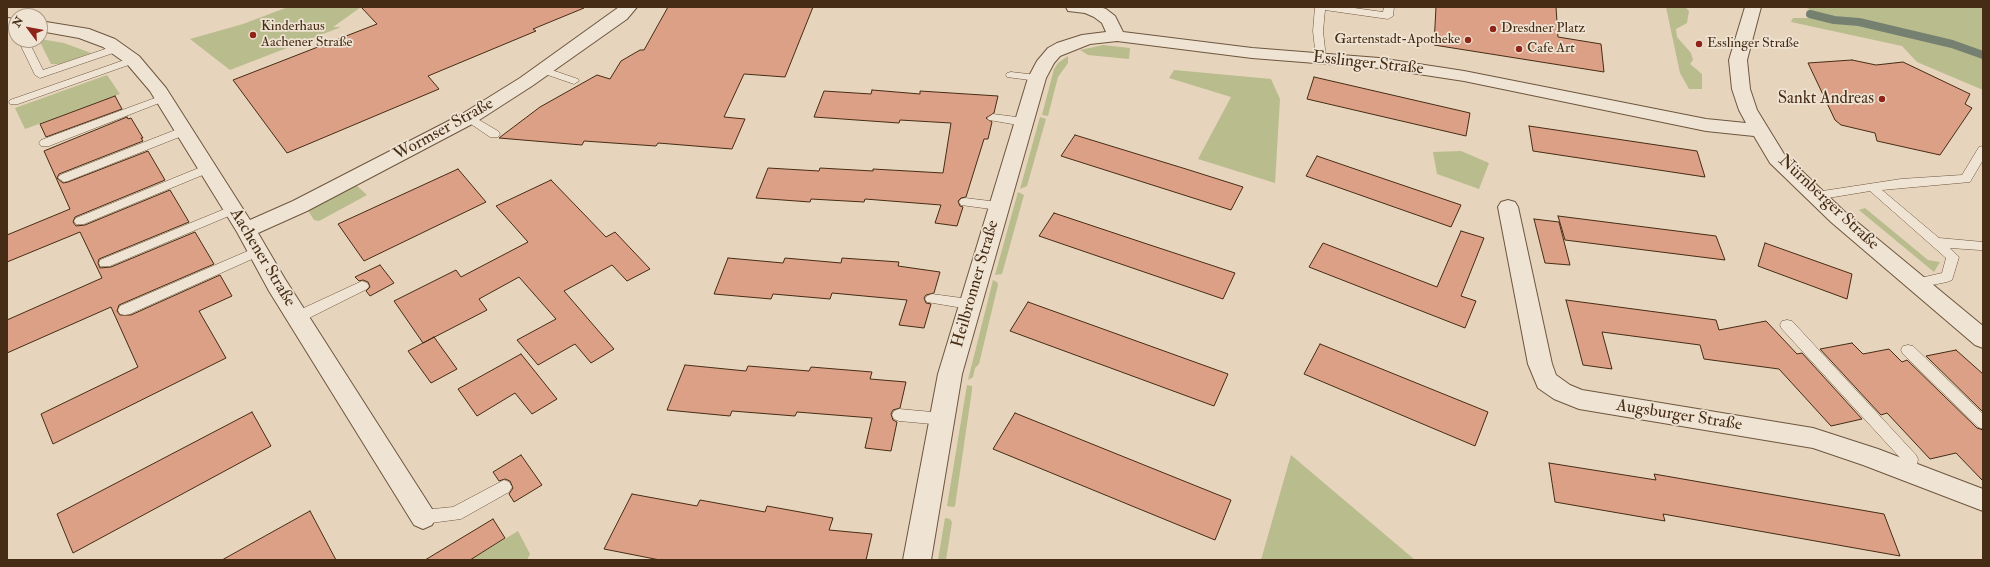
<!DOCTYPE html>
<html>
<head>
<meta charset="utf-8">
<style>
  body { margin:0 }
  #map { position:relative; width:1990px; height:567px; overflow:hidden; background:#e6d4bc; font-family:"IM FELL Double Pica",serif }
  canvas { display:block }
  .frame { position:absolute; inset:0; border:8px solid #462c14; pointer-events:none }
  .north { position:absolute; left:8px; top:8px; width:40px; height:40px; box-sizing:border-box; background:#efe3d3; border:1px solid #ab9a87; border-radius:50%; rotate:302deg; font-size:11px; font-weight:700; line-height:16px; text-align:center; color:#462c14 }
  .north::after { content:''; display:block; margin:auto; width:14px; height:18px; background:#8f2418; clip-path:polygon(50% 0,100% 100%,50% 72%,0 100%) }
</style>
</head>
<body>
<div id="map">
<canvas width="1990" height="567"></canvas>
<div class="frame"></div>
<div class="north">N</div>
</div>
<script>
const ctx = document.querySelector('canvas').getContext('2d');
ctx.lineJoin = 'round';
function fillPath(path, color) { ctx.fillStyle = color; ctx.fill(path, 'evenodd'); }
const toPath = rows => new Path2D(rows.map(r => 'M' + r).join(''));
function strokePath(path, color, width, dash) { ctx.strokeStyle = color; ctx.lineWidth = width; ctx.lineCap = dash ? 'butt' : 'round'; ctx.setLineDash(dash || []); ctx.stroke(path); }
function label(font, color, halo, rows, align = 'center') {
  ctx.font = font + ' "IM FELL Double Pica",serif'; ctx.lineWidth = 3.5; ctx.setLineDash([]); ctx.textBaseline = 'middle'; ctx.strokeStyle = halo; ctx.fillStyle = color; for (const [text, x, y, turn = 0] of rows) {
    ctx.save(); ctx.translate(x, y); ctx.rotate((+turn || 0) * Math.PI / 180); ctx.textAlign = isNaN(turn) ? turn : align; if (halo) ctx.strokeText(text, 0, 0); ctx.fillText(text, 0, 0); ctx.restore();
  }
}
fillPath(toPath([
  [288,7,361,7,333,27,341,27,230,70,190,39,243,24],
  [1666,7,1685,7,1689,11,1687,23,1676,29,1677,37,1691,53,1693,60,1690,64,1702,74,1702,89,1689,89,1680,73],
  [1805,7,1983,7,1983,90,1917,62,1902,46,1791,22,1793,18,1812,18,1814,12],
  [40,39,64,43,91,53,60,64,51,64,39,40],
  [1103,45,1130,48,1129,59,1088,55,1080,50],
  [1068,56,1068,63,1058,77,1048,116,1042,115,1054,69,1058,63],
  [1174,70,1271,79,1280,99,1275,183,1198,159,1231,97,1169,78],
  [107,75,120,94,25,129,15,108],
  [1040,117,1046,119,1027,186,1020,189],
  [1461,151,1489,163,1479,189,1437,174,1433,152],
  [355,184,367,195,319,221,314,220,307,209],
  [1018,192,1024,195,1002,274,995,275],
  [1865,208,1928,260,1940,262,1934,272,1859,210],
  [993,280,997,282,998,285,979,364,975,368,973,377,968,380],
  [967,385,972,386,972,390,955,506,953,507,947,506],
  [1291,455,1415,560,1261,560],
  [945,518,950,519,952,522,946,560,938,560],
  [518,531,530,554,527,560,470,560]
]), '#b9bc8d');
strokePath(toPath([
  [1810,14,1834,20,1859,22,1952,44,1983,55]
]), '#768071', 8);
const building = toPath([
  [361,7,584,7,584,8,533,29,536,31,428,76,439,89,287,153,233,80,377,24,361,7],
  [668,7,813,7,785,77,744,74,724,117,745,119,732,149,658,143,656,146,584,141,582,145,499,138,540,107,597,75,610,79,621,61,640,50,644,50,668,7],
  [1436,7,1556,7,1558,37,1601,44,1604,72,1434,45,1436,7],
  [1852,60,1876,65,1903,62,1970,94,1965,104,1972,108,1940,155,1877,141,1875,133,1841,125,1835,120,1808,63,1852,60],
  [1314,77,1470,113,1466,136,1307,99,1314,77],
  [872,90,920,94,920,91,998,96,994,113,986,118,992,122,988,139,984,139,966,197,961,198,958,201,960,206,963,207,957,226,935,223,941,205,865,199,864,202,811,199,810,202,756,198,768,168,819,171,820,168,873,171,873,169,943,173,951,123,900,120,899,123,814,117,824,91,871,94,872,90],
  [115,96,122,109,46,137,40,124,115,96],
  [127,117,128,119,131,118,143,138,141,138,143,141,59,174,57,178,63,183,68,182,148,151,165,180,75,217,73,222,76,226,85,225,170,190,189,222,99,259,98,263,100,268,111,267,195,232,214,264,119,305,117,311,120,315,131,315,220,275,232,296,199,311,226,358,53,444,41,414,138,367,111,307,7,353,7,320,102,278,80,232,7,262,7,235,70,209,44,151,127,117],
  [1529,126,1697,151,1705,177,1533,151,1529,126],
  [1075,135,1186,169,1243,187,1231,210,1061,156,1075,135],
  [1317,156,1352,168,1461,205,1451,227,1306,176,1317,156],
  [458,169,486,202,364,261,338,224,458,169],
  [551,180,606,237,615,232,650,269,627,281,612,265,564,291,614,349,591,363,575,344,538,365,517,340,556,319,519,277,479,299,487,310,423,343,394,301,456,270,461,277,528,242,496,206,551,180],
  [1054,213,1144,243,1235,273,1223,299,1039,236,1054,213],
  [1558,216,1716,236,1725,260,1565,240,1558,216],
  [1534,219,1559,222,1570,265,1545,263,1534,219],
  [1461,231,1484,238,1461,296,1476,301,1465,328,1309,267,1323,243,1437,287,1461,231],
  [1765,243,1852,274,1847,299,1758,266,1765,243],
  [728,258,783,263,785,258,841,263,842,258,899,262,898,266,940,272,934,293,926,295,924,298,926,303,931,304,924,328,899,325,907,300,832,293,830,299,773,294,771,299,714,294,728,258],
  [380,265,394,283,370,296,366,291,370,287,368,282,363,280,359,281,355,277,380,265],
  [1566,300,1716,320,1719,330,1766,321,1797,354,1802,353,1862,419,1831,426,1779,369,1704,359,1700,345,1602,332,1612,369,1583,365,1566,300],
  [1028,302,1228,374,1214,406,1010,331,1028,302],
  [434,337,457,369,431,383,408,351,434,337],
  [1852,343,1863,354,1889,349,1902,362,1907,360,1977,428,1983,430,1983,481,1956,453,1930,459,1887,413,1881,415,1820,349,1852,343],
  [1320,344,1488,412,1475,446,1304,374,1320,344],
  [1956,350,1983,374,1983,412,1926,356,1956,350],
  [521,354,557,399,532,414,515,393,477,416,458,389,521,354],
  [685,365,746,371,748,366,809,371,811,367,872,372,870,379,906,382,900,408,893,410,891,414,893,420,897,422,891,451,865,448,872,418,797,412,795,416,732,411,730,416,667,410,685,365],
  [252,412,271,446,73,553,57,514,252,412],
  [1015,413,1231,500,1215,540,993,449,1015,413],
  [521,455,542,485,514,502,509,494,513,488,510,481,505,479,499,481,493,472,521,455],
  [1549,463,1656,480,1654,474,1884,514,1900,556,1663,514,1665,521,1555,502,1549,463],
  [632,494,697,506,700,500,765,512,767,506,833,518,829,530,872,534,866,560,660,560,604,549,632,494],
  [310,511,336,560,222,560,265,536,310,511],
  [493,519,505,538,470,560,425,560,493,519]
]);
fillPath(building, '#dca086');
strokePath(building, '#462c14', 1);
const lane = toPath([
  [1315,7,1347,7,1383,12,1384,7,1394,7,1393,16,1388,19,1325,10,1323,31,1326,58,1321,61,1316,58,1313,31,1315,7],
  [18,40,28,40,43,70,114,46,118,45,123,48,122,50,40,78,35,75,18,40],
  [133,57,138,60,137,62,18,104,10,104,9,102,10,100,133,57],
  [543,67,578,79,579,81,574,84,539,72,538,70,539,68,543,67],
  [1011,72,1037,75,1042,78,1037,81,1007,77,1006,75,1007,73,1011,72],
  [163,95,167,96,168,98,167,100,49,146,41,146,39,143,41,140,163,95],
  [469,114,498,131,500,134,498,137,490,137,465,120,463,118,469,114],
  [993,114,1024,118,1030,122,1024,126,989,120,987,118,993,114],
  [183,127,189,131,187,134,68,181,64,182,58,178,60,175,183,127],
  [1983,146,1983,160,1970,182,1882,190,1939,238,1983,242,1983,250,1980,250,1950,248,1959,257,1953,277,1952,280,1947,282,1917,288,1912,286,1911,283,1912,280,1942,273,1946,258,1870,191,1816,200,1812,199,1810,196,1812,193,1816,192,1901,179,1962,175,1979,147,1983,146],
  [206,165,212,169,210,172,84,224,76,224,74,221,76,218,206,165],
  [965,198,998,202,1002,203,1004,206,1002,209,998,210,961,205,959,202,961,199,965,198],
  [232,206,236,207,238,210,236,213,110,266,100,266,99,263,100,260,232,206],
  [257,247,261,249,263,252,261,255,130,314,125,315,120,314,118,310,120,306,257,247],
  [362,281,367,283,369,286,367,289,303,321,298,322,293,321,291,317,293,313,362,281],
  [932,294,969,299,974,301,976,304,974,307,969,309,927,302,925,299,927,296,932,294],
  [1787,320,1792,321,1916,455,1918,459,1915,477,1910,478,1905,477,1902,472,1903,461,1782,329,1780,325,1782,321,1787,320],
  [1908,345,1913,346,1983,414,1983,429,1978,427,1903,354,1901,350,1903,346,1908,345],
  [899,409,943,413,948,415,950,419,948,423,943,425,899,421,894,419,892,415,894,411,899,409],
  [504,480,509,482,512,487,509,492,461,519,423,524,417,522,415,517,417,512,423,510,453,507,504,480]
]);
const street = toPath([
  [619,7,637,7,627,19,532,86,476,122,307,211,258,233,285,279,432,509,436,517,432,525,423,529,414,525,269,291,237,232,150,91,127,64,103,47,79,38,40,31,40,21,89,29,115,39,139,56,166,88,250,220,293,201,462,114,520,78,619,7],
  [1066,7,1100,7,1106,9,1115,16,1123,32,1252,48,1379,58,1464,71,1706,119,1746,123,1739,110,1732,89,1729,60,1745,7,1761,7,1747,60,1750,89,1757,110,1784,154,1845,212,1983,326,1983,348,1975,345,1831,222,1770,163,1754,136,1706,131,1464,81,1379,68,1252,58,1117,41,1090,44,1060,56,1054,63,1046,78,962,374,931,560,903,560,938,374,1028,78,1037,61,1048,48,1057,43,1082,35,1106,32,1102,23,1094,17,1085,13,1068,11,1066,7],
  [7,18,16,19,16,29,7,28,7,18],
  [1508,200,1515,202,1518,207,1552,364,1556,375,1570,385,1582,390,1813,428,1878,449,1983,489,1983,511,1863,465,1813,448,1579,409,1554,399,1538,388,1528,364,1498,207,1501,202,1508,200]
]);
strokePath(lane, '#6e563e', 1);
strokePath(street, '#6e563e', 2);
fillPath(lane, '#efe3d3');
fillPath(street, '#efe3d3');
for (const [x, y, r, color] of [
  [1493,29,4,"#8f2418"],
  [253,35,4,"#8f2418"],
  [1468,40,4,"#8f2418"],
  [1699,44,4,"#8f2418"],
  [1519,49,4,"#8f2418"],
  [1882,99,4,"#8f2418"]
]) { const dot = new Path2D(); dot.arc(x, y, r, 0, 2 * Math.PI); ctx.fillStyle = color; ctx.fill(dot); strokePath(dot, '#efe3d3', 1.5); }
label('14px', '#462c14', '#efe3d3', [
  ["Kinderhaus",261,27],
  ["Aachener Straße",261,43],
  ["Dresdner Platz",1501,29],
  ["Gartenstadt-Apotheke",1460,40,"right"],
  ["Esslinger Straße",1707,44],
  ["Cafe Art",1527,49]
], 'left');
label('17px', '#462c14', '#efe3d3', [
  ["Esslinger Straße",1368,64,6],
  ["Wormser Straße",444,130,-29],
  ["Nürnberger Straße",1828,203,43],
  ["Aachener Straße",262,258,59],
  ["Heilbronner Straße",976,284,-74],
  ["Augsburger Straße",1679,416,9]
]);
label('17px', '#462c14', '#efe3d3', [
  ["Sankt Andreas",1874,99]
], 'right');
</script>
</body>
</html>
